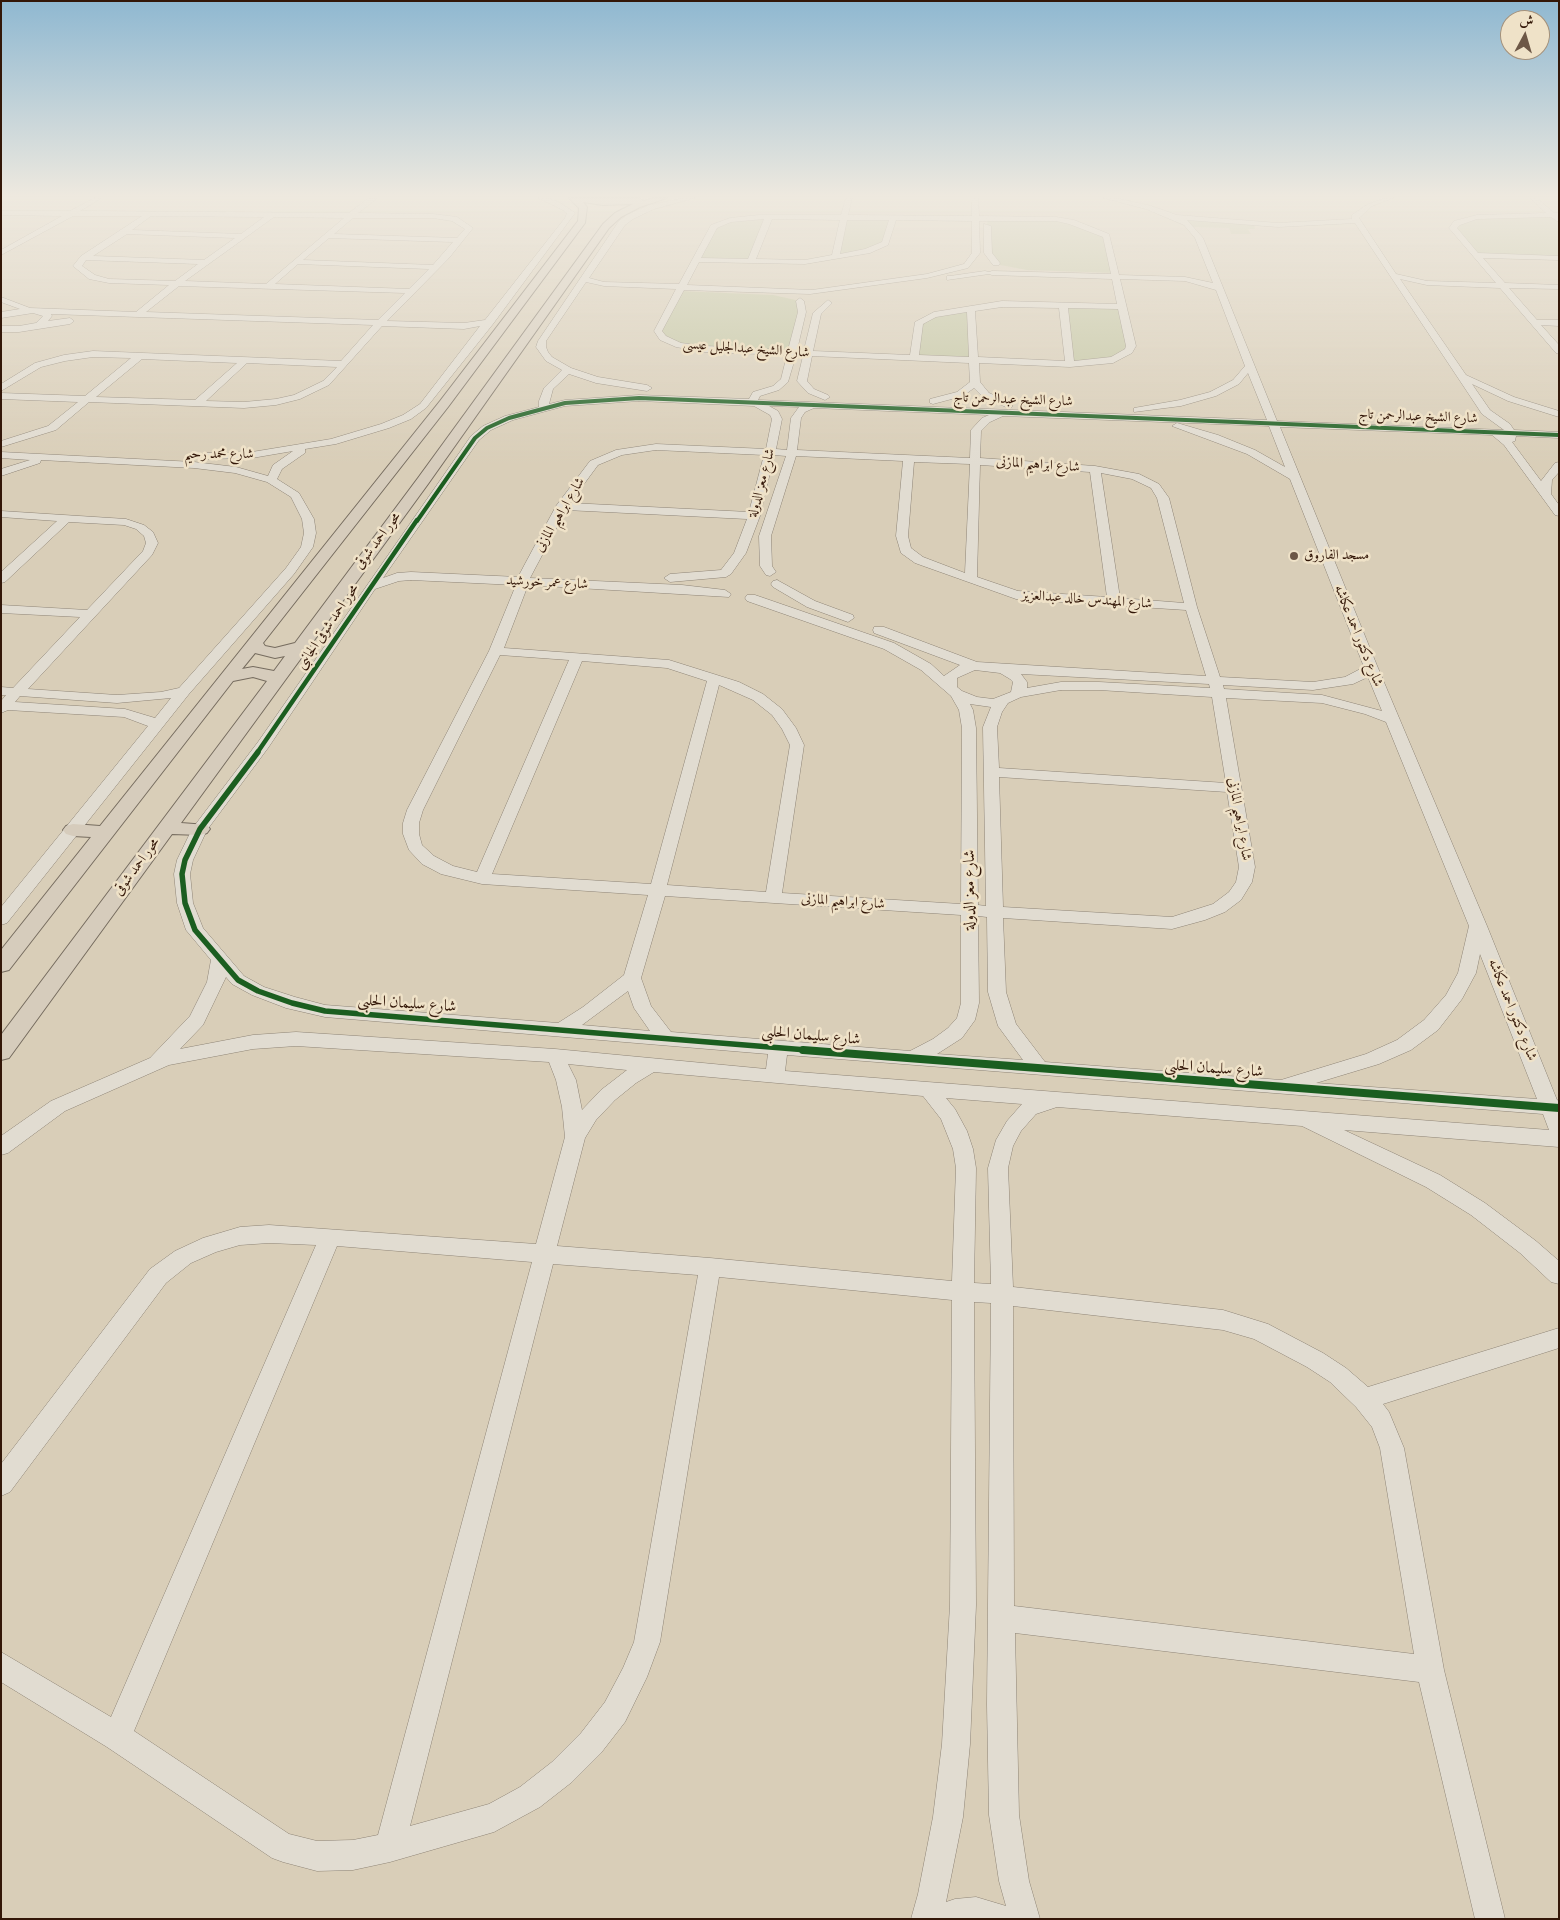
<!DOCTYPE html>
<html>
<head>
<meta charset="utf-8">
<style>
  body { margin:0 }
  #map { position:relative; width:1560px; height:1920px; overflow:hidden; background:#d9ceb8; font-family:"Libre Bodoni",Amiri,serif }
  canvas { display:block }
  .frame { position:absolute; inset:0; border:2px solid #331708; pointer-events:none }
  .north { position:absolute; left:1500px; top:10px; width:50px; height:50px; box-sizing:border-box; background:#efe2c8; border:1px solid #a4917b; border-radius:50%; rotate:6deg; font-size:14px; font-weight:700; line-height:20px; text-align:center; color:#331708 }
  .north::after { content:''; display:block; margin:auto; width:18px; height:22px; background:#6d5746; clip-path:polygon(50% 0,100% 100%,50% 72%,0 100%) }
</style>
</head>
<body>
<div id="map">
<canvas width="1560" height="1920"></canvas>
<div class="frame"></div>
<div class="north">ش</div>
</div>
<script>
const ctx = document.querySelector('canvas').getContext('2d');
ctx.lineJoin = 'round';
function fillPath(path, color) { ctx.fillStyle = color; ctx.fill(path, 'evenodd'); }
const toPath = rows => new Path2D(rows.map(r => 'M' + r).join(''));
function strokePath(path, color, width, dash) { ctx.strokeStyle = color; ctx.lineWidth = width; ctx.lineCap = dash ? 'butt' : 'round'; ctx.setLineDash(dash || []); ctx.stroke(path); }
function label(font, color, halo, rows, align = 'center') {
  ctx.font = font + ' "Libre Bodoni",Amiri,serif'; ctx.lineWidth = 5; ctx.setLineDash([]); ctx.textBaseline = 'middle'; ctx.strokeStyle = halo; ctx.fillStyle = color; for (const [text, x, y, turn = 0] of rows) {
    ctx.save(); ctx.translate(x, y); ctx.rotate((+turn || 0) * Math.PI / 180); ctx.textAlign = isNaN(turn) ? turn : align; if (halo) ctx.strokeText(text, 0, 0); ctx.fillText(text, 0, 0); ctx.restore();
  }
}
fillPath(toPath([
  [1553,216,1559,221,1559,258,1476,255,1454,225,1469,219],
  [769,217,751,261,697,260,714,227,730,220],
  [845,218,893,218,887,240,867,251,836,257],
  [987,219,1062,220,1103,234,1115,273,1027,270,1000,265,991,259,988,253],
  [1181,220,1254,224,1255,229,1248,229,1251,234,1231,234,1229,228,1191,227],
  [680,291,773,295,800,301,793,353,691,347,659,335],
  [1063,305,1123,307,1129,341,1123,356,1070,364],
  [971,309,973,360,914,358,917,326,925,318]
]), '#c2c5a0');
const minor = toPath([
  [94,198,102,198,80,211,349,213,367,199,378,198,358,213,433,214,457,217,473,228,449,258,387,321,464,323,485,320,565,218,567,213,563,210,538,198,547,198,559,202,575,213,493,324,426,408,411,419,389,428,336,444,305,449,305,453,282,469,277,479,299,493,314,519,316,533,313,547,294,574,189,694,7,923,1,925,1,907,148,726,124,717,8,710,1,713,1,701,6,695,1,695,1,687,13,688,80,617,1,613,1,605,87,610,143,551,146,543,144,536,136,529,124,525,69,522,5,582,1,583,1,572,57,521,1,517,1,511,126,519,144,525,153,532,158,543,152,555,28,689,117,695,161,692,179,688,286,568,301,547,304,533,302,519,291,497,267,482,235,473,194,468,41,460,40,463,1,476,1,469,30,460,1,458,1,452,194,462,236,467,268,476,273,465,293,451,252,458,204,459,199,456,204,453,252,452,331,439,381,424,403,415,420,404,480,326,464,329,382,326,329,385,300,399,276,405,244,408,89,402,56,430,1,447,1,441,48,426,78,402,1,399,1,393,85,396,131,358,93,357,65,361,41,367,1,391,1,384,35,363,64,355,93,351,341,361,373,325,51,314,52,316,48,321,70,318,74,321,70,324,19,332,1,332,1,326,19,326,36,323,43,316,33,313,1,318,1,312,20,309,1,302,1,297,30,308,136,312,169,285,109,283,89,279,73,266,81,256,142,216,73,216,1,255,1,250,62,216,1,215,1,211,70,211,94,198],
  [151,216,264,217,241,234,132,230,151,216],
  [274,217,344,218,266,284,185,281,274,217],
  [353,218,433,218,452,221,465,229,457,238,334,234,353,218],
  [127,234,235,238,204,260,93,256,127,234],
  [329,238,453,242,433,265,303,260,329,238],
  [86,260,198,264,175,281,109,279,95,275,82,266,86,260],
  [298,264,429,269,409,289,275,284,298,264],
  [179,286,405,293,378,320,146,312,179,286],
  [142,359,237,363,195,400,96,397,142,359],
  [247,363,337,367,323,381,294,395,276,399,244,402,206,401,247,363],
  [20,696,117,703,171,698,155,718,125,709,15,702,20,696],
  [684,198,695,198,654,209,633,219,625,225,589,278,604,282,679,284,711,225,730,218,759,215,841,215,846,198,852,198,848,215,972,216,972,198,978,198,979,216,1056,217,1074,220,1109,234,1119,275,1185,277,1213,283,1195,238,1184,225,1146,209,1103,198,1115,198,1148,205,1177,215,1278,223,1352,219,1352,215,1368,204,1385,198,1394,198,1372,206,1359,218,1396,274,1427,281,1496,283,1449,228,1454,221,1477,215,1546,213,1530,198,1537,198,1554,213,1559,213,1559,221,1557,221,1551,217,1477,219,1460,225,1457,228,1478,253,1559,256,1559,260,1483,258,1505,283,1559,285,1559,289,1509,288,1537,320,1559,320,1559,326,1541,325,1559,345,1559,354,1556,353,1500,288,1427,285,1400,279,1466,375,1514,397,1559,411,1559,417,1508,401,1472,384,1490,410,1510,424,1514,430,1559,432,1559,438,1516,436,1515,441,1512,442,1541,481,1555,463,1559,462,1559,472,1552,480,1551,494,1559,505,1559,516,1555,515,1504,445,1492,435,1280,427,1378,668,1487,926,1557,1100,1559,1101,1559,1147,1344,1130,1440,1175,1485,1203,1536,1241,1559,1261,1559,1284,1551,1282,1520,1253,1471,1215,1426,1187,1302,1126,1057,1107,1036,1114,1021,1131,1013,1146,1008,1168,1013,1287,1223,1310,1268,1324,1323,1353,1346,1368,1368,1387,1559,1328,1559,1348,1383,1404,1389,1412,1404,1448,1444,1670,1505,1919,1475,1919,1419,1682,1015,1633,1019,1815,1029,1881,1040,1919,911,1919,918,1894,933,1817,942,1744,950,1605,952,1300,719,1277,660,1642,647,1677,625,1722,601,1753,572,1782,540,1807,494,1832,390,1862,353,1870,317,1871,283,1862,272,1858,107,1747,1,1682,1,1652,111,1717,316,1245,269,1243,240,1245,216,1252,191,1263,166,1283,10,1492,1,1496,1,1464,150,1269,175,1251,203,1238,240,1227,269,1225,536,1244,565,1137,562,1107,556,1080,549,1062,296,1046,253,1049,169,1065,65,1111,8,1153,1,1155,1,1136,51,1101,150,1058,190,1016,207,982,211,960,186,930,177,903,174,874,177,860,192,829,258,742,471,436,483,426,505,416,539,407,539,401,544,388,562,370,546,361,536,347,538,341,619,221,627,215,649,205,684,198],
  [764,219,748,259,701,258,717,228,731,222,764,219],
  [772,219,840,220,832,255,805,260,756,259,772,219],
  [847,220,889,220,882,242,865,249,840,254,847,220],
  [896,220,972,221,972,253,964,264,927,274,812,290,687,285,699,262,805,264,870,253,888,245,896,220],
  [1187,220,1278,227,1355,223,1482,414,1504,430,1277,421,1203,238,1187,220],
  [979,221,1056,221,1069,224,1103,237,1111,274,992,271,989,272,985,271,950,276,947,276,947,280,989,274,992,275,1112,279,1117,304,1002,301,934,312,915,322,910,355,813,351,821,314,832,303,828,300,813,313,804,350,797,350,806,312,804,301,800,298,796,301,798,312,788,350,705,346,681,343,666,336,662,331,684,290,810,294,927,278,968,268,980,253,979,221],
  [1120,279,1185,281,1216,290,1245,366,1233,380,1210,392,1180,400,1134,408,1134,412,1181,406,1216,396,1239,384,1248,373,1267,420,758,400,760,396,779,390,788,382,796,355,803,356,797,381,808,393,825,400,830,397,828,395,814,389,807,381,812,356,969,363,970,382,957,392,930,399,930,403,933,404,963,396,974,388,983,397,1006,407,1012,407,1012,403,989,393,980,382,979,363,1070,367,1113,363,1132,353,1136,346,1120,279],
  [586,282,604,286,676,289,654,331,660,340,676,347,705,352,787,355,781,379,773,386,753,392,749,399,639,395,565,400,549,404,553,389,569,374,596,383,647,391,652,388,647,385,598,377,571,368,552,357,548,352,546,347,546,341,586,282],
  [1002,307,1059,308,1065,361,978,357,975,311,1002,307],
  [1068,308,1118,309,1126,346,1125,349,1111,357,1074,361,1068,308],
  [967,312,969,357,919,355,923,324,936,317,967,312],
  [639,401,754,406,770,415,772,419,766,449,656,444,616,450,590,461,556,506,518,577,411,572,397,573,383,578,479,440,491,430,513,420,565,406,639,401],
  [769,406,799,407,791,418,787,450,776,449,782,419,778,411,769,406],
  [814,408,989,415,982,418,971,430,970,458,797,450,801,418,805,412,814,408],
  [1003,416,1269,426,1285,467,1255,450,1218,435,1177,423,1172,426,1247,454,1290,479,1364,667,1345,677,1313,682,1220,677,1197,607,1169,498,1159,484,1139,474,1095,466,980,458,981,431,990,422,1003,416],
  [656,450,764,455,749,512,570,503,598,465,622,455,656,450],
  [774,455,786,456,759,536,760,566,766,575,770,576,776,572,772,566,771,536,796,456,903,461,896,536,901,553,915,563,1016,599,1186,610,1206,676,977,662,884,627,874,627,873,630,874,633,960,665,944,676,931,664,894,643,755,595,747,595,745,598,747,601,884,649,921,670,951,696,959,710,962,728,961,904,782,893,804,745,796,728,782,709,763,694,739,682,669,660,504,648,528,585,729,597,731,594,725,590,682,585,530,578,566,510,747,519,734,553,721,570,670,574,664,578,670,582,726,577,731,574,746,553,760,516,774,455],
  [914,462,970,464,965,573,923,557,911,548,908,536,914,462],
  [980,465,1090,472,1107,597,1018,591,977,577,980,465],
  [1101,473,1132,479,1151,488,1157,498,1184,603,1120,598,1101,473],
  [411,580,516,585,489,651,407,810,403,823,403,834,409,850,422,864,441,874,482,884,648,895,624,975,583,1007,558,1023,325,1005,295,997,264,987,244,976,203,928,193,903,190,874,193,860,207,830,268,748,375,589,399,581,411,580],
  [500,655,569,660,477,872,453,866,434,856,422,845,419,834,419,823,423,810,500,655],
  [582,661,667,668,707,681,651,884,492,874,582,661],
  [975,670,1000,673,1010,679,1013,682,1011,692,993,699,977,697,962,691,957,687,957,678,975,670],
  [1021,674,1209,684,1210,688,1099,682,1061,682,1027,688,1027,682,1021,674],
  [1368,677,1382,711,1322,695,1224,689,1223,685,1313,690,1353,684,1368,677],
  [719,685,753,700,772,715,782,729,790,745,766,892,667,885,719,685],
  [1061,690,1099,690,1212,697,1226,783,999,768,997,727,1002,712,1008,703,1021,697,1061,690],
  [1226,698,1322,703,1365,714,1386,722,1469,926,1458,973,1446,995,1424,1020,1397,1040,1366,1054,1281,1080,1045,1062,1016,1024,1006,992,1003,918,1172,929,1205,920,1225,912,1241,900,1252,882,1255,867,1226,698],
  [970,704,991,707,983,727,986,906,978,905,976,728,973,710,970,704],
  [999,777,1227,792,1239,867,1236,882,1229,892,1213,904,1172,917,1003,907,999,777],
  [665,896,961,915,961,1003,957,1018,948,1028,933,1039,910,1051,671,1032,651,1006,641,978,665,896],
  [978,916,987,917,988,992,998,1026,1023,1060,937,1054,962,1038,975,1020,979,1003,978,916],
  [1480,954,1537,1099,1316,1083,1379,1064,1411,1050,1438,1030,1462,999,1476,973,1480,954],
  [226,977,232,984,252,995,286,1008,325,1017,768,1054,766,1069,555,1049,296,1032,253,1035,180,1049,203,1025,226,977],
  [628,991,634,1008,650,1031,582,1025,628,991],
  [787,1055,1543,1114,1549,1130,785,1071,787,1055],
  [568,1064,627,1070,601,1090,582,1110,576,1080,568,1064],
  [654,1072,923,1096,941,1119,953,1149,956,1168,952,1281,710,1258,557,1246,585,1138,596,1120,615,1100,636,1083,654,1072],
  [946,1098,1022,1104,1007,1121,996,1140,988,1168,991,1284,974,1283,976,1168,973,1149,967,1131,955,1109,946,1098],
  [337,1246,532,1262,378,1835,353,1840,317,1841,289,1834,134,1731,337,1246],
  [553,1264,698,1275,634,1642,623,1668,605,1702,581,1733,552,1762,520,1787,489,1804,410,1826,553,1264],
  [974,1302,991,1303,987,1704,989,1815,999,1881,1006,1906,976,1897,955,1899,946,1902,963,1817,970,1744,976,1605,974,1302],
  [1013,1306,1223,1330,1254,1339,1307,1367,1330,1382,1356,1407,1372,1427,1380,1448,1414,1654,1014,1606,1013,1306],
  [984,224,991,226,992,253,1000,263,999,265,993,265,984,253,984,224],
  [777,580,815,601,853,615,854,618,848,622,807,607,773,587,771,584,773,581,777,580]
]);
const major = toPath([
  [569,198,639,198,643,201,654,198,667,198,640,207,621,217,609,228,428,484,181,823,207,825,210,829,207,833,200,835,172,834,9,1058,1,1060,1,1035,267,681,253,677,233,681,9,970,1,972,1,950,91,837,73,836,66,834,63,830,66,826,73,824,100,826,440,401,578,221,579,208,569,198],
  [583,202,603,205,633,204,615,213,603,224,418,478,295,643,275,648,265,646,263,643,448,407,585,223,587,207,583,202],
  [255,653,275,658,285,656,274,671,253,667,242,669,255,653]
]);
strokePath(minor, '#8e8476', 1);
strokePath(major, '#766c5f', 2);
fillPath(minor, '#e1dcd1');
fillPath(major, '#d6ccbc');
strokePath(toPath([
  [417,521,475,438,487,428,509,418,565,403,639,398,1559,435]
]), '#1b5e20', 4);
strokePath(toPath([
  [257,753,417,520]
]), '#1b5e20', 4.5);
strokePath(toPath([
  [258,752,200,829,185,860,182,874,185,903,195,930,238,980,258,991,292,1003,325,1011,819,1051]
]), '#1b5e20', 5.5);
strokePath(toPath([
  [803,1050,1559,1108]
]), '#1b5e20', 8);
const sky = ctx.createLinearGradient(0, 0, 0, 467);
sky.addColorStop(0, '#8fb8d1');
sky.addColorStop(0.42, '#eee9df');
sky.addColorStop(1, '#eee9df00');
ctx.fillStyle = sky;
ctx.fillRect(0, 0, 1560, 467);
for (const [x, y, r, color] of [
  [1294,556,5,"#6d5746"]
]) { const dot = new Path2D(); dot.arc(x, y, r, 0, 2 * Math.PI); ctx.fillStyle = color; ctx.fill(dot); strokePath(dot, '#efe2c8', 2); }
label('14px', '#331708', '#efe2c8', [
  ["شارع الشيخ عبدالجليل عيسى",746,349,4],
  ["شارع الشيخ عبدالرحمن تاج",1013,400,2],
  ["شارع الشيخ عبدالرحمن تاج",1418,417,2],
  ["شارع محمد رحيم",219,455],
  ["شارع ابراهيم المازنى",1038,465,4],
  ["شارع معز الدولة",762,483,-75],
  ["شارع ابراهيم المازنى",560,515,-59],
  ["محور احمد شوقى",378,541,-53],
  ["شارع عمر خورشيد",547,583,3],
  ["شارع المهندس خالد عبدالعزيز",1087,600,4],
  ["محور احمد شوقى الجانبى",328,627,-56],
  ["شارع دكتور احمد عكاشه",1358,636,68],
  ["شارع ابراهيم المازنى",1239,819,80],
  ["محور احمد شوقى",137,867,-54],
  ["شارع ابراهيم المازنى",843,902,4],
  ["شارع دكتور احمد عكاشه",1512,1010,68]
]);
label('14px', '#331708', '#efe2c8', [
  ["مسجد الفاروق",1304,556]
], 'left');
label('16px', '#331708', '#efe2c8', [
  ["شارع معز الدولة",970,890,-90],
  ["شارع سليمان الحلبى",407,1004,4],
  ["شارع سليمان الحلبى",811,1036,5],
  ["شارع سليمان الحلبى",1214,1069,4]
]);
</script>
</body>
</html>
